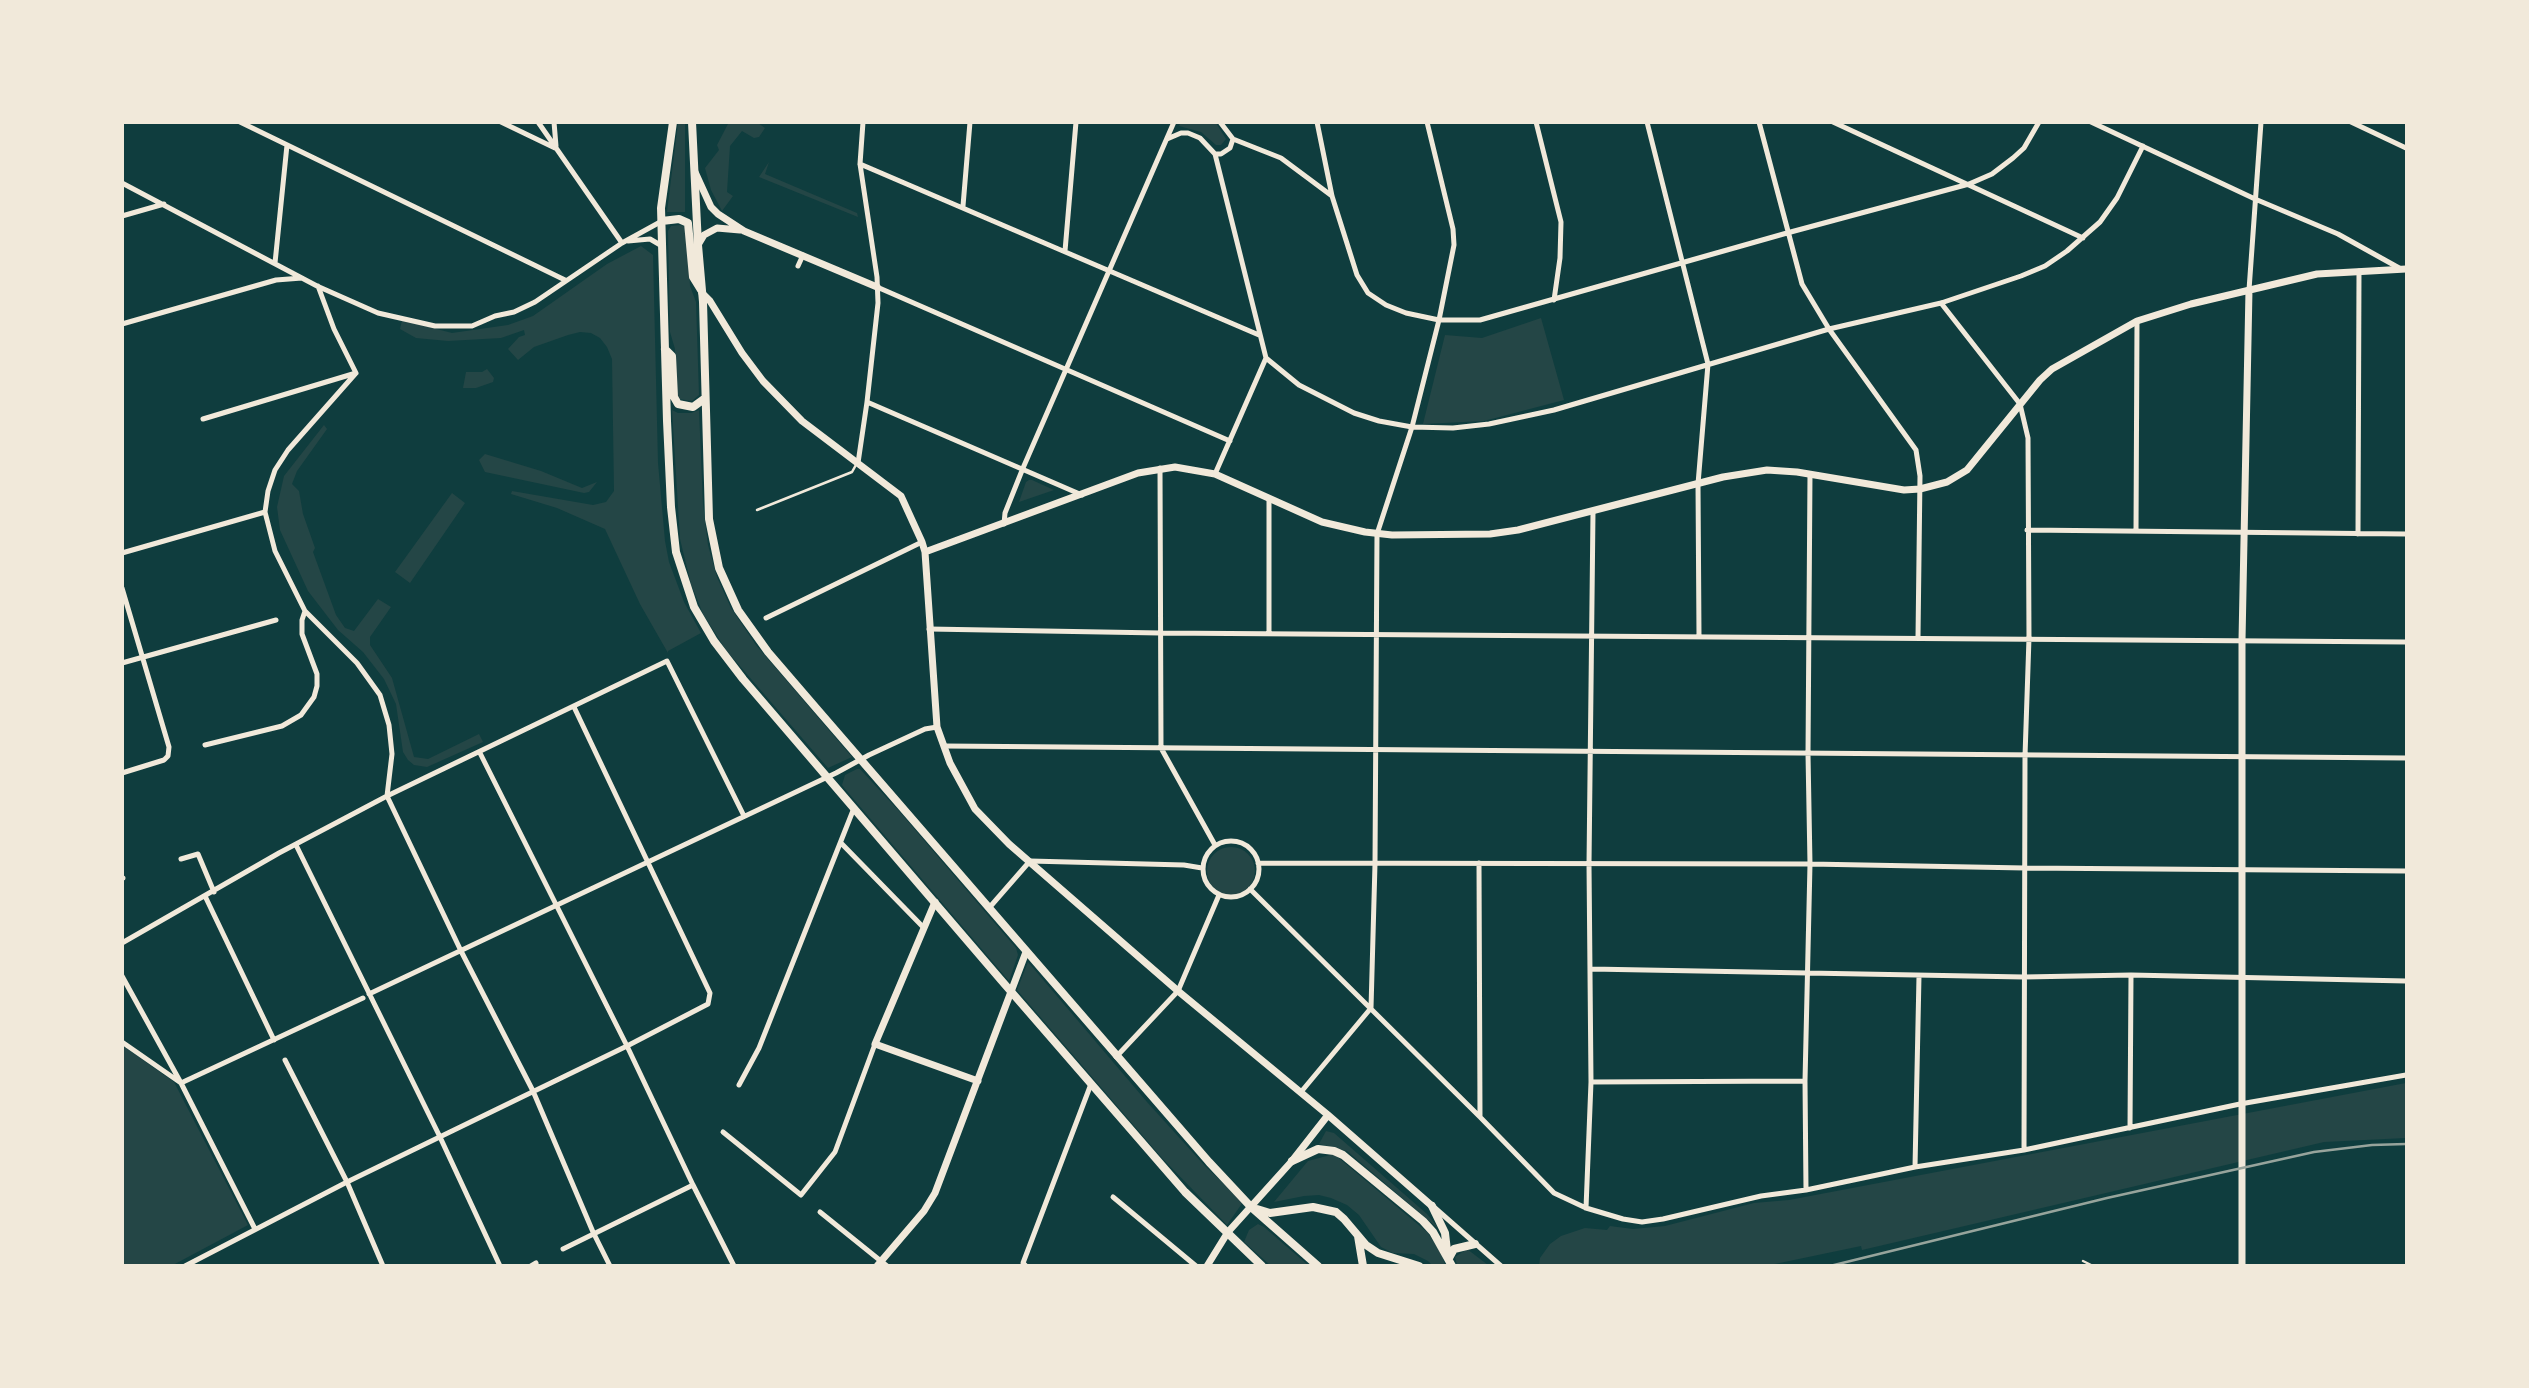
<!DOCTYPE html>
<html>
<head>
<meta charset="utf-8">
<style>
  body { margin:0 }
  #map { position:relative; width:2529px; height:1388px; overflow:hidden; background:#0f3d3e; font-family:Quicksand,sans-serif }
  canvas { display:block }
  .frame { position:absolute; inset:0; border:124px solid #f1e9da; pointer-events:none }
</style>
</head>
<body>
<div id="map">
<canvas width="2529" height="1388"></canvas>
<div class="frame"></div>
</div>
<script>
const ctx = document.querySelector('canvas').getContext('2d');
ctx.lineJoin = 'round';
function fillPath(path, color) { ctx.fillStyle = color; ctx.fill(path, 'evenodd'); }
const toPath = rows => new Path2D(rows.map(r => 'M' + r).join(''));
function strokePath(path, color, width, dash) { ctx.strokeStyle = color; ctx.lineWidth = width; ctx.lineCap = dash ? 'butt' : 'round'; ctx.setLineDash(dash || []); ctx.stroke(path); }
fillPath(toPath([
  [729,122,758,123,765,128,759,137,754,138,742,131,730,146,727,192,733,196,722,211,711,190,705,168,719,150,717,145],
  [1181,122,1216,123,1226,139,1221,145,1216,145,1201,132,1179,126],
  [678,123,685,123,685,212,667,212],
  [769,162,765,174,857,213,858,217,759,177],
  [680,225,686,227,687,231,690,286,696,302,699,395,692,401,679,399,676,394,675,349,670,332,668,231,671,226],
  [641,246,653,255,658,463,665,541,669,562,684,602,701,633,668,651,668,653,640,604,605,529,557,508,511,494,512,491,593,505,606,502,614,491,612,359,607,347,600,338,591,333,580,332,568,335,534,347,518,360,508,349,519,337,525,335,524,330,501,338,448,341,416,338,400,329,402,320,452,333,508,325,533,316,607,264],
  [1541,318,1564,400,1484,421,1423,424,1445,335,1482,338],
  [487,369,494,378,493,382,476,388,463,388,466,372,482,372],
  [672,410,678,413,691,413,699,410,703,504,708,545,717,577,731,608,756,645,852,757,828,768,726,650,703,614,691,584,680,539],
  [324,425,327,429,297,471,292,484,299,491,303,514,315,548,313,552,336,615,345,628,354,631,378,599,391,607,370,637,370,645,392,678,414,757,428,759,479,734,483,742,427,767,414,765,408,760,403,752,396,704,384,679,363,652,338,630,308,591,280,530,277,507,284,476],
  [485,454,541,471,582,488,597,482,589,492,584,493,485,472,479,460],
  [1029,480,1032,480,1054,490,1019,502,1026,482],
  [452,493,465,503,410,583,395,572],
  [857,769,860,769,899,811,1016,948,1018,955,1009,981,845,789,842,785,845,775],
  '1207 871a24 24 0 1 1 48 0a24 24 0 1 1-48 0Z',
  [1028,962,1147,1102,1205,1166,1243,1202,1227,1225,1162,1158,1017,990],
  [123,1046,174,1082,248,1225,173,1265,123,1265],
  [2406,1083,2406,1138,2324,1142,1862,1250,1861,1246,1770,1265,1539,1266,1540,1258,1550,1244,1561,1236,1585,1228,1607,1230,1610,1226,1633,1229,1665,1226,1754,1203,1789,1200],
  [1326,1131,1334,1133,1427,1214,1441,1231,1347,1151,1319,1144],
  [1334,1154,1427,1232,1441,1252,1445,1265,1432,1265,1428,1261,1414,1254,1393,1253,1381,1247,1359,1215,1347,1205,1331,1198,1319,1195,1304,1196,1274,1202,1308,1161],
  [1258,1224,1264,1227,1308,1265,1270,1265,1244,1242,1249,1230],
  [1467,1249,1488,1265,1457,1265,1455,1257]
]), '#244646');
strokePath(toPath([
  [757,510,852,472,857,463],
  [2083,1261,2093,1266]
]), '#f1e9da', 2.5);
strokePath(toPath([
  [240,122,565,280],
  [501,122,555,148],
  [538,122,622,243],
  [554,122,556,146],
  [1220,122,1233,139],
  [1317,122,1332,196,1357,275,1368,293,1386,305,1406,313,1439,320,1480,320,1787,233,1969,184,1992,174,2013,158,2024,148,2039,122],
  [1536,122,1561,222,1560,258,1554,300],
  [1647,122,1708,364,1698,484,1699,636],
  [1759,122,1802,284,1829,329,1916,450,1920,476,1918,637],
  [1833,122,2083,238],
  [2091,122,2255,199,2338,234,2401,269],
  [2351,122,2406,148],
  [1167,139,1181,133,1188,133,1200,138,1215,154,1221,154,1230,148,1233,139],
  [1233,139,1281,158,1332,196],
  [1215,154,1266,358,1299,385,1354,413,1379,421,1412,427,1453,428,1489,424,1554,410,1829,329,1941,303,2021,276,2045,266,2067,251,2100,222,2117,198,2143,146],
  [860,164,1259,335],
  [122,183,317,286,378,313,435,326,472,326,495,316,514,312,535,302,622,243,662,221],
  [963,206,970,122],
  [122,216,164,204],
  [628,241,650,239,662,246],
  [1065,251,1076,122],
  [275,263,287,145],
  [798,266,803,255],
  [318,286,334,329,356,373],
  [877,287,1230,441],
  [2249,290,2261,122],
  [1941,303,2020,404,2028,438,2029,638,2025,756,2024,1150],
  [122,324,276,280,302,278],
  [356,373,288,450,275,470,268,491,265,512,275,551,305,611,357,663,380,695,389,725,392,754,387,796,461,951,533,1091,593,1232,610,1266],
  [867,402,1082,495],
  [203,419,356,373],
  [858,463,867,402,878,303,877,277,860,164,863,122],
  [1160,468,1161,748,1215,845],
  [1215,474,1266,358],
  [1004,524,1005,513,1023,468,1174,122],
  [2027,530,2406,534],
  [2136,531,2137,321],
  [2358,534,2359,271],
  [122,553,265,512],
  [122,588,169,747,168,756,164,760,122,773],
  [766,618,922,542],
  [929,629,1160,633,2406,642],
  [1269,632,1269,499],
  [122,663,276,620],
  [205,745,282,726,301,715,314,697,317,686,317,674,302,634,302,620,305,611],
  [944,746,2406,758],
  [480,753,627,1046,693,1185,734,1266],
  '1203 869a28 28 0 1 1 56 0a28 28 0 1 1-56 0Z',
  [841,843,924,928],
  [296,845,440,1137,500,1266],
  [181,859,198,854,214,892],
  [1258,863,1810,864,2025,868,2406,871],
  [1479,863,1480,1117],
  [122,878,123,878],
  [1250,889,1480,1117,1554,1193,1586,1208,1623,1219,1642,1222,1663,1219,1761,1196,1806,1190,1915,1167,2024,1150,2240,1104,2406,1075],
  [205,896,274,1040],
  [989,908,1030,861,1184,865,1202,868],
  [122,943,279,853,387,796,667,661,744,816],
  [1591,969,2024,977,2131,975,2406,981],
  [122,976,181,1083,255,1229],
  [369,994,836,773,869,755,925,729,937,727],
  [122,1042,181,1083,363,998],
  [1116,1057,1178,991,1219,895],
  [285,1060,347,1182,383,1266],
  [1591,1082,1805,1081],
  [739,1085,759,1048,854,808],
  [1301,1092,1371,1008,1375,864,1377,534,1412,427,1439,320,1454,245,1453,229,1427,122],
  [2130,1128,2131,975],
  [723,1132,801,1195,835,1152,875,1044],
  [1915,1167,1919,976],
  [1806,1190,1805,1081,1810,864,1808,754,1810,474],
  [1113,1197,1196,1266],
  [1435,1208,1501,1266],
  [1586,1208,1591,1082,1589,864,1593,512],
  [820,1212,887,1266],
  [563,1249,693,1185],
  [185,1266,347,1182,627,1046,708,1004,710,993,574,707],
  [531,1266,536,1263],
  [1026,1266,1023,1263,1091,1084]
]), '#f1e9da', 5);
strokePath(toPath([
  [695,172,711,207,718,214,744,231,877,287],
  [698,245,704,235,717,228,740,230],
  [702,293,710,301,742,353,763,381,802,421,901,496,922,542,925,552,937,727,950,763,975,809,1009,844,1178,991,1328,1115,1432,1206],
  [925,552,1138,473,1175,467,1215,474,1322,522,1365,532,1392,535,1490,534,1518,530,1723,477,1767,470,1797,472,1904,490,1920,489,1947,482,1967,470,2040,380,2052,369,2137,321,2191,304,2317,274,2406,269],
  [935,902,875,1044,978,1081],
  [877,1266,924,1211,935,1193,1026,952],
  [1207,1266,1228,1232,1292,1161,1328,1115],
  [2242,1266,2242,640,2249,290]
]), '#f1e9da', 7);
strokePath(toPath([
  [673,122,661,208,667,421,671,507,676,552,694,607,714,641,743,679,1001,980,1185,1192,1262,1266],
  [692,122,698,245,703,302,709,519,719,568,738,610,768,652,817,709,1209,1162,1251,1207,1318,1266],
  [662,221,679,219,688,223,693,277,701,290],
  [665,349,672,356,674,397,678,404,693,407,704,399],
  [1292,1161,1318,1149,1334,1151,1343,1155,1423,1221,1433,1232,1452,1266],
  [1432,1206,1445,1233,1447,1251],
  [1257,1209,1270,1213,1313,1207,1336,1212,1344,1219,1366,1245,1378,1253,1419,1266],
  [1358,1236,1363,1266],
  [1449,1258,1454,1249,1475,1244]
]), '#f1e9da', 8);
strokePath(toPath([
  [1830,1266,2107,1198,2314,1152,2372,1145,2406,1144]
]), '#97a49c', 2.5);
</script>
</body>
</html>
